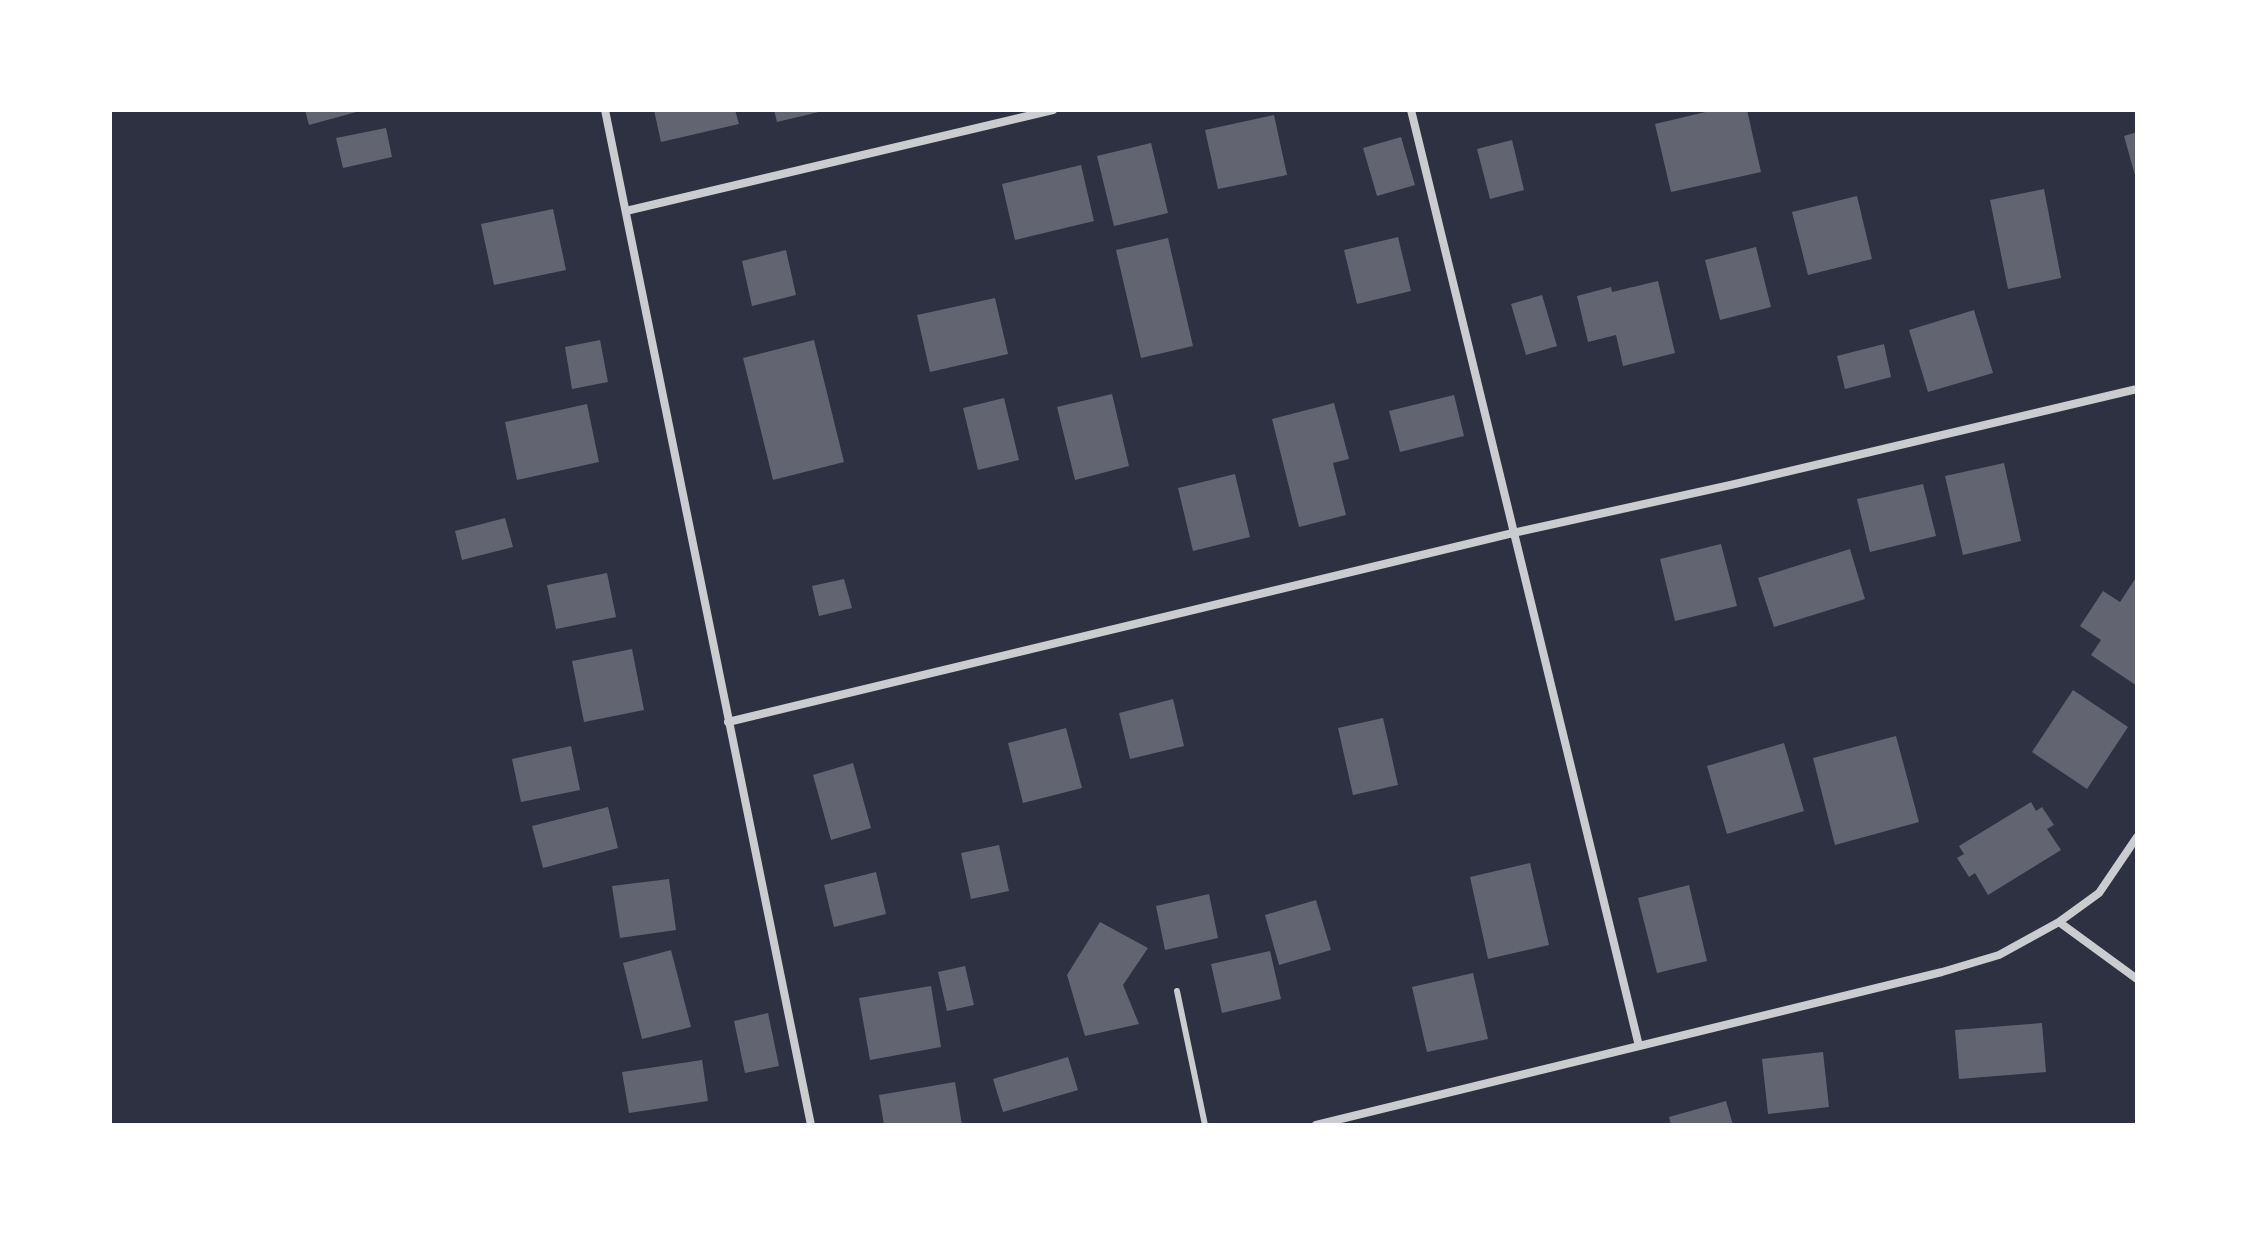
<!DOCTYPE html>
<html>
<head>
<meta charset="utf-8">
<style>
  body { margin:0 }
  #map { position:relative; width:2247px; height:1235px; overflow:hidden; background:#2d3142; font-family:Signika,sans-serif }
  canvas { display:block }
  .frame { position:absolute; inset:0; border:112px solid #fff; pointer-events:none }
</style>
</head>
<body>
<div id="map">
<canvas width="2247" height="1235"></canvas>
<div class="frame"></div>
</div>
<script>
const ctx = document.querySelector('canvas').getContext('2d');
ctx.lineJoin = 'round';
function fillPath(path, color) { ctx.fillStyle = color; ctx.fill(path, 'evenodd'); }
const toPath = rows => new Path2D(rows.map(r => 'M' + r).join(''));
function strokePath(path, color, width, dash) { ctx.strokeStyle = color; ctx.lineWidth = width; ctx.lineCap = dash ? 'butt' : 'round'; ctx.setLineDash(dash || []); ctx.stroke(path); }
fillPath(toPath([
  [305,110,360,110,360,111,309,125],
  [654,110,735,110,739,124,661,142],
  [774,110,823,110,823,111,777,122],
  [1714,110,1747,110,1761,172,1671,192,1655,124],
  [1274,115,1287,175,1218,189,1205,130],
  [386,128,392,157,343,168,336,138],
  [2137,132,2137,179,2136,179,2124,136],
  [1401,137,1415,185,1377,196,1363,148],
  [1512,140,1524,190,1490,199,1477,149],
  [1151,143,1168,213,1114,226,1097,156],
  [1081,165,1094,221,1015,240,1002,184],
  [2044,189,2061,278,2008,289,1990,200],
  [1857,196,1872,259,1808,275,1792,212],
  [553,209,566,270,494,285,481,224],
  [1398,237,1411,291,1357,304,1344,250],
  [1168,238,1193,346,1141,358,1116,250],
  [1756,247,1771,307,1720,320,1705,260],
  [786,250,796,295,752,306,742,261],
  [1658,281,1675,353,1623,366,1616,335,1588,342,1577,296,1611,287,1612,292],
  [1542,295,1557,346,1526,355,1511,304],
  [995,298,1008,354,930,372,917,315],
  [1974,310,1993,373,1928,392,1909,330],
  [600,340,608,382,572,389,565,347],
  [814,340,844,462,773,480,743,358],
  [1884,344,1891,377,1845,389,1837,356],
  [1112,394,1129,466,1075,480,1057,407],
  [1454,395,1464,436,1400,452,1389,411],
  [1004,398,1019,460,978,470,963,408],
  [1334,403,1349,459,1333,463,1346,515,1299,527,1272,419],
  [587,404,599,462,517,480,505,422],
  [2004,463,2021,541,1963,555,1945,476],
  [1235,474,1250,537,1193,551,1178,488],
  [1923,484,1936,536,1870,552,1857,499],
  [505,518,513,547,462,560,455,531],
  [1721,544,1737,606,1675,621,1660,559],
  [1850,549,1865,599,1774,627,1758,578],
  [607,573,616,617,556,629,547,585],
  [2137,576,2137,686,2091,655,2101,640,2080,626,2103,591,2120,602],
  [844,579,852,608,819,616,812,586],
  [632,649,644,710,584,722,572,661],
  [2073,690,2128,727,2087,789,2032,752],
  [1173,699,1184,746,1130,759,1119,713],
  [1383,718,1398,785,1353,795,1338,728],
  [1066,728,1082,788,1023,803,1008,743],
  [1896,736,1919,822,1835,845,1813,758],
  [1784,743,1804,811,1727,834,1707,766],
  [571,746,580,790,521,802,512,759],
  [853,763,871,828,831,840,813,775],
  [2031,802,2036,811,2042,807,2054,825,2047,829,2061,850,1988,895,1975,873,1969,877,1957,858,1964,854,1959,846],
  [608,807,618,848,543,868,532,826],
  [999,845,1009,891,971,899,961,853],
  [1530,863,1549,945,1488,959,1470,877],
  [876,872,886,914,834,927,824,885],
  [669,879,676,930,620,938,612,886],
  [1689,885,1707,961,1657,973,1638,898],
  [1209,894,1218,938,1165,950,1156,906],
  [1316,900,1331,950,1279,965,1265,915],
  [1100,922,1148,948,1123,985,1139,1024,1085,1036,1067,975],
  [671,950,691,1027,642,1039,623,963],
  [1270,951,1281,999,1222,1013,1211,964],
  [965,966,974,1005,947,1011,938,972],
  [1473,973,1488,1039,1427,1052,1412,987],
  [931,986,941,1047,870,1060,859,998],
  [768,1013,779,1066,745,1073,734,1021],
  [2042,1023,2046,1072,1959,1079,1955,1030],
  [1823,1052,1829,1107,1768,1114,1762,1059],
  [1068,1057,1078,1090,1003,1112,993,1079],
  [702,1060,708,1101,629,1113,622,1072],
  [955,1082,962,1125,884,1125,879,1095],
  [1726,1101,1733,1125,1671,1125,1669,1117]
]), '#626471');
strokePath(toPath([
  [1177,991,1205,1125]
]), '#caccd0', 6);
strokePath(toPath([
  [605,110,811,1125],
  [1411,110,1639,1046],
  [626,211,1053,110],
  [728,722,1513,533,1735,484,2137,389],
  [2059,922,2137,979],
  [1316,1125,1942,972,1999,955,2059,922,2099,893,2137,837]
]), '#caccd0', 8);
</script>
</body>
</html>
